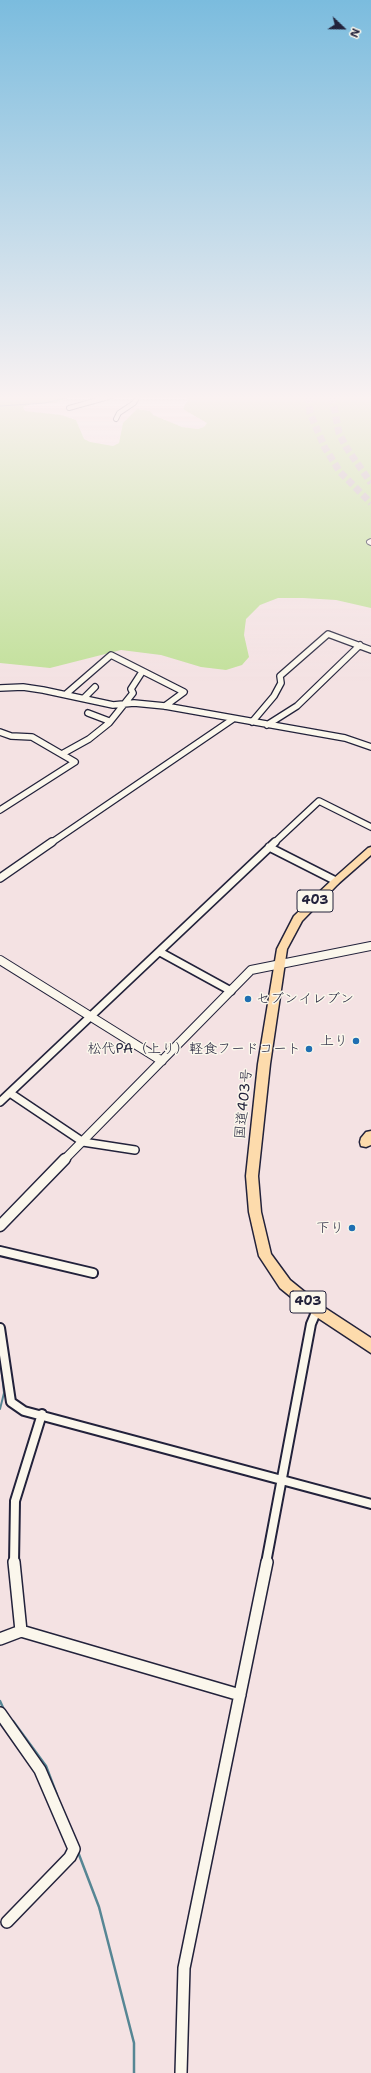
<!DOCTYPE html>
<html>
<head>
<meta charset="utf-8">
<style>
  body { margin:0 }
  #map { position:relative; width:371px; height:2073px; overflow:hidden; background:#f4e2e3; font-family:"Shantell Sans",sans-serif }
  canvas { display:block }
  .north { position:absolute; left:323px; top:8px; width:40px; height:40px; -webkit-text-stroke:3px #fbf7ec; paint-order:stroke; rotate:112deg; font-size:11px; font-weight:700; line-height:16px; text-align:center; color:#22223b }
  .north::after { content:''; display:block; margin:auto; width:14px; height:18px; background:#22223b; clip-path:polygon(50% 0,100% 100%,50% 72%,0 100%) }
</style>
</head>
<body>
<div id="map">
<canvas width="371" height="2073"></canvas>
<div class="north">N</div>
</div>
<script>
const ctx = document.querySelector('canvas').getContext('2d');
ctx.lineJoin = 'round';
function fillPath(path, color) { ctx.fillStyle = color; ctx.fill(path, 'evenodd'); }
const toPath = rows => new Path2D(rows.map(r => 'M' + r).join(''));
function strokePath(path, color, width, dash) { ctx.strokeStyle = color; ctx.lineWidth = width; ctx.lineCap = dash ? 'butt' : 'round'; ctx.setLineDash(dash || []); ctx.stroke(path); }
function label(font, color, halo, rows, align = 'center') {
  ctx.font = font + ' "Shantell Sans","Klee One",sans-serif'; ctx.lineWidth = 3; ctx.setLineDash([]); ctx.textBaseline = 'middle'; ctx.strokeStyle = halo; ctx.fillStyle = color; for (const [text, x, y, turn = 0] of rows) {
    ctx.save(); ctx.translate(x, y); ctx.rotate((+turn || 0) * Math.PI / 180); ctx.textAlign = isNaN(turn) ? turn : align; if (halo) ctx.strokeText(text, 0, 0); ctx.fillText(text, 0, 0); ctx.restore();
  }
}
fillPath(toPath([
  [0,396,70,396,56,403,33,403,23,407,25,411,61,415,76,420,84,439,90,442,113,446,119,443,123,423,137,409,150,411,153,415,182,427,198,429,204,427,207,423,183,409,188,399,185,396,371,396,371,608,336,600,303,598,278,598,260,605,246,619,244,635,249,657,242,665,226,670,201,667,161,655,121,650,50,668,0,663]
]), '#c1e099');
strokePath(toPath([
  [0,406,45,403,73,396]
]), '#568694', 1);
strokePath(toPath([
  [0,1358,4,1393,0,1409]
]), '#568694', 2);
strokePath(toPath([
  [0,1701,4,1710],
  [13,1721,46,1766,57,1795],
  [78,1852,99,1907,134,2043,134,2073]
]), '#568694', 2.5);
strokePath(toPath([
  [309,396,310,413,325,448,340,472,371,503],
  [332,396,339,433,346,447,371,483]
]), '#cabcc1', 7, [7, 3.5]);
const minorFar4 = toPath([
  [69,408,112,396],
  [116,419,119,413,134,403,138,396],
  [371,541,369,542,371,543]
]);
const minorFar3 = toPath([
  [0,688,23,687,43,690,113,705,134,703,165,706,345,738,371,747],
  [66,694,111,655,184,692,165,706],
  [84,698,95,687],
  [88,713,109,721],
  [252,722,274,696,281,683,280,676,328,634,371,650],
  [267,725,297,706,360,645],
  [0,732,11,736,32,737,75,762,0,810],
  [62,754,89,739,109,723,133,693,131,689,142,672],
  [51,843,233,719],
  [274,843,319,801,371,827]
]);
const minorFar2 = toPath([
  [269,847,336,881],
  [0,878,52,842],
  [160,952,231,991],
  [10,1093,83,1142,135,1150],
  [0,1102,275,842]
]);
const minorFar1 = toPath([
  [0,1251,93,1273],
  [0,1328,11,1402,24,1411,371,1504],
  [14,1563,15,1501,42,1414],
  [266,1563,311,1324,317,1310]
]);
const minor = toPath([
  [14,1562,21,1631],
  [0,1639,21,1631,240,1695],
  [0,1713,40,1770,74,1849,70,1857,7,1922],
  [181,2073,184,1968,267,1562]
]);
const tertiaryFar1 = toPath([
  [0,960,162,1061],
  [64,1160,251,970,371,946]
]);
const tertiary = toPath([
  [0,1226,65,1159]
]);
const trunk = toPath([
  [371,847,371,855,339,883,302,921,287,949,270,1064,258,1176,261,1212,271,1254,290,1280,322,1306,371,1338,371,1353,312,1314,280,1288,259,1256,249,1212,246,1176,258,1064,277,949,294,916,333,879,368,848,371,847]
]);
const motorway = toPath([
  [371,1131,371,1145,366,1147,361,1146,360,1142,361,1138,366,1132,371,1131]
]);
strokePath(minorFar4, '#22223b', 6);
strokePath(minorFar3, '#22223b', 8);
strokePath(minorFar2, '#22223b', 10);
strokePath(minorFar1, '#22223b', 12);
strokePath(minor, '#22223b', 14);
strokePath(tertiaryFar1, '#22223b', 10);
strokePath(tertiary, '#22223b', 13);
strokePath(trunk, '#22223b', 3);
strokePath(motorway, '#22223b', 3);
strokePath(minorFar4, '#fbf7ec', 4);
strokePath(minorFar3, '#fbf7ec', 5.5);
strokePath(minorFar2, '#fbf7ec', 7);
strokePath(minorFar1, '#fbf7ec', 8);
strokePath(minor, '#fbf7ec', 11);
strokePath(tertiaryFar1, '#fbf7ec', 8);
strokePath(tertiary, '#fbf7ec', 10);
fillPath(trunk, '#fddbac');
fillPath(motorway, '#fddbac');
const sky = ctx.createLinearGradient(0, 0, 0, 686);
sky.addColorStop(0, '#7bbcde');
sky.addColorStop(0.58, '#faf2f2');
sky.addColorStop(1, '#faf2f200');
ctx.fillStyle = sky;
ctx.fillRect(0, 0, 371, 686);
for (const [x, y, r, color] of [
  [248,999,4,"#1f6fb2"],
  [356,1041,4,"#1f6fb2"],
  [309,1049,4,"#1f6fb2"],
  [352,1228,4,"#1f6fb2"]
]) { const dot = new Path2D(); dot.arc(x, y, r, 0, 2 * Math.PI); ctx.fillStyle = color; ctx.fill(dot); strokePath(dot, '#fbf7ec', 1.5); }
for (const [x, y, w] of [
  [315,901,36],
  [308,1302,36]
]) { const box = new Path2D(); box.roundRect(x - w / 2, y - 11, w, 22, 3); ctx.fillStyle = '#fbf7ec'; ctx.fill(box); strokePath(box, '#22223b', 1); }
label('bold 13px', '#22223b', null, [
  ["403",315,901],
  ["403",308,1302]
]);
label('14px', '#22223b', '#fbf7ec', [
  ["セブンイレブン",256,999,"left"],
  ["上り",348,1041],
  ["松代PA（上り）軽食フードコート",301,1049],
  ["下り",344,1228]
], 'right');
label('14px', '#22223b', '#fbf7ec', [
  ["国道403号",244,1104,-84]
]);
</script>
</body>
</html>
